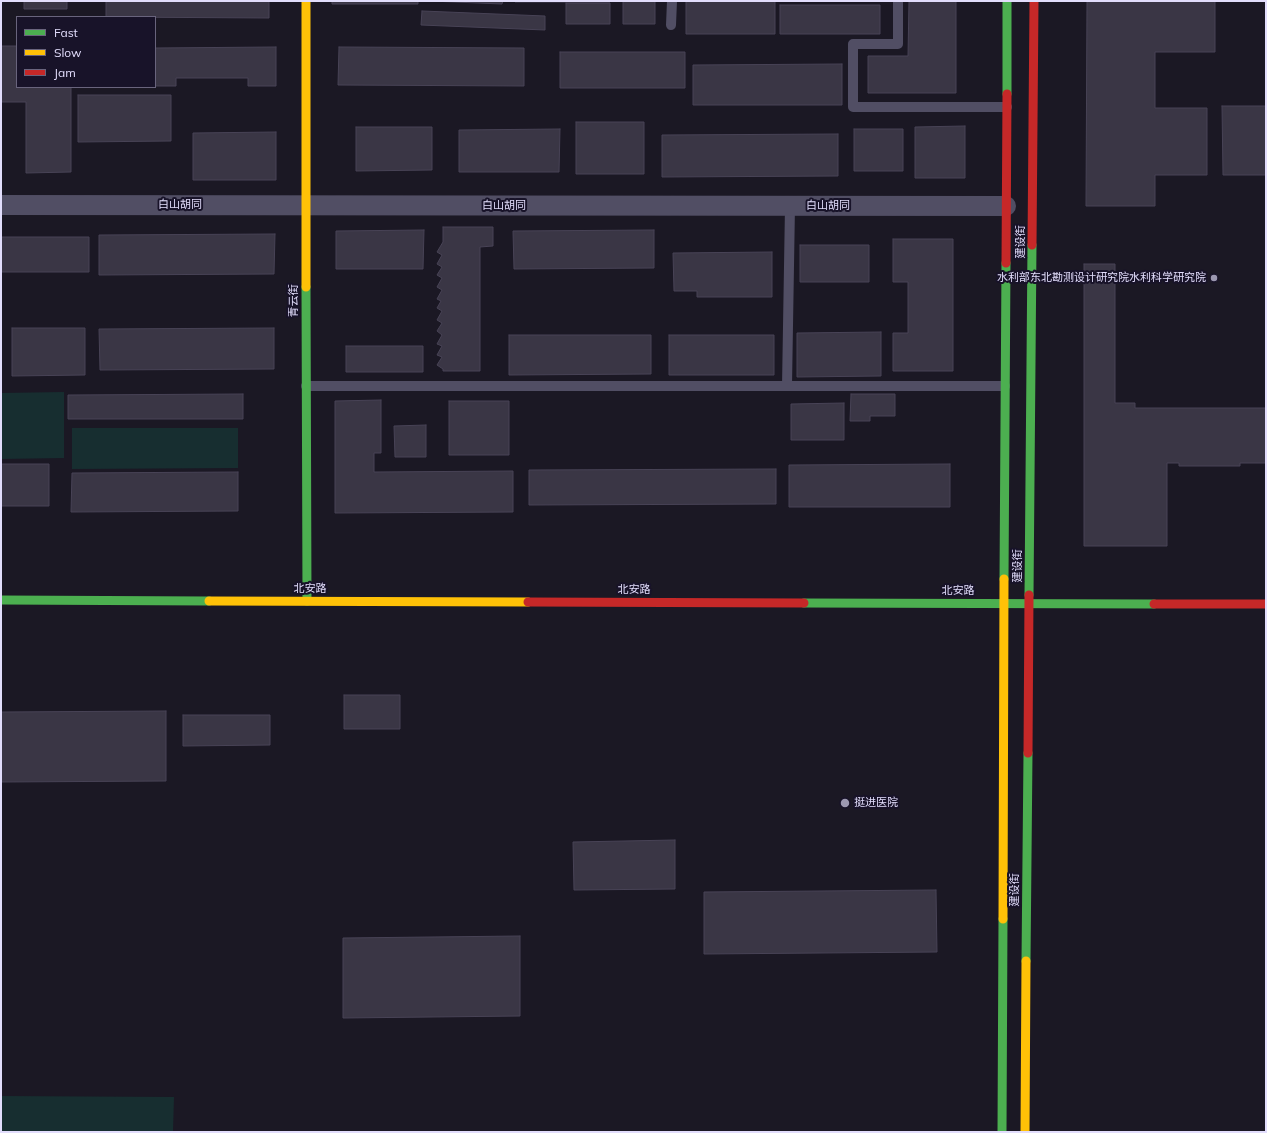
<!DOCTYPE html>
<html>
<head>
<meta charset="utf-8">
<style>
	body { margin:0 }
	#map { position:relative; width:1267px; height:1133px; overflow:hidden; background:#1b1824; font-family:Mulish,sans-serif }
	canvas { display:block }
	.frame { position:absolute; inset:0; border:2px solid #e2ddfc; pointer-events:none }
	.legend { position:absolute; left:16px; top:16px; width:140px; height:72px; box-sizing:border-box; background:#181329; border:1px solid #69647d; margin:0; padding:5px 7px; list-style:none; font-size:12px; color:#e2ddfc }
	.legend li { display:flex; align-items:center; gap:8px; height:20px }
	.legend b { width:20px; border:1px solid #69647d }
</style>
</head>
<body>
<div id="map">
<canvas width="1267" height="1133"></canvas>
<div class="frame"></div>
<ul class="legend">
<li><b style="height:5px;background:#4caf50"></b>Fast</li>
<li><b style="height:5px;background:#ffc107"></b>Slow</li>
<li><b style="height:5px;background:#c62828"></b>Jam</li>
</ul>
</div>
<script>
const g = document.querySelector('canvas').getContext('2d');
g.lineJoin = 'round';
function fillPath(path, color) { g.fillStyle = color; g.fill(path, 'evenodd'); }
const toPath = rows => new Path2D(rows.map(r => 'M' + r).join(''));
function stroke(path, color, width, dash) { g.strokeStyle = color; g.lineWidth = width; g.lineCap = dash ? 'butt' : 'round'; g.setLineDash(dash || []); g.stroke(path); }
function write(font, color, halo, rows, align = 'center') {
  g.font = font + ' Mulish,"Noto Sans SC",sans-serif'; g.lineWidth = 4; g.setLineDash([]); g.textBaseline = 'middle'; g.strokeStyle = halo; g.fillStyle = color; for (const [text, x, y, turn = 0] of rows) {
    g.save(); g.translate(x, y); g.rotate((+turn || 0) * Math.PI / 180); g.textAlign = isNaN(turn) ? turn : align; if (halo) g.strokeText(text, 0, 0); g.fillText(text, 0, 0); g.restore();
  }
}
fillPath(toPath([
	[64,392,64,458,1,459,1,393],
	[72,428,238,428,238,468,72,469],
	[1,1096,174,1097,173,1132,1,1132]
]), '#172e30');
const building = toPath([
	[24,1,67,1,67,9,24,9,24,1],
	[106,1,269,1,269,18,106,17,106,1],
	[332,1,418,1,418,4,332,4,332,1],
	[430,1,503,1,502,4,430,1],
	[515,1,610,1,610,2,515,2,515,1],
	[623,1,655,1,655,24,623,24,623,1],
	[686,1,775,1,775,34,686,34,686,1],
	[909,1,956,1,956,93,868,93,868,56,908,56,909,1],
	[1087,1,1215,1,1215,52,1155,52,1155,108,1207,108,1207,175,1155,175,1155,206,1086,206,1087,1],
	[566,3,610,3,610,24,566,24,566,3],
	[780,5,880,5,880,34,780,34,780,5],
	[422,11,545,16,545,30,421,25,422,11],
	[1,46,17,46,17,87,71,87,71,172,26,173,26,102,1,102,1,46],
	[276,47,276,86,248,86,248,78,176,78,176,86,155,86,155,48,276,47],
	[339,47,524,48,524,86,338,85,339,47],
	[560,52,685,52,685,88,560,88,560,52],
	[842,64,842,105,693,105,693,65,842,64],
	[78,95,171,95,171,141,78,142,78,95],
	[1222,106,1266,106,1266,175,1223,175,1222,106],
	[576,122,644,122,644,174,576,174,576,122],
	[965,126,965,178,915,178,915,127,965,126],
	[356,127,432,127,432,170,356,171,356,127],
	[560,129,559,172,459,172,459,130,560,129],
	[854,129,903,129,903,171,854,171,854,129],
	[276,132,276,180,193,180,193,133,276,132],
	[838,134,838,176,662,177,662,135,838,134],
	[443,227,493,227,493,246,480,247,480,371,443,371,443,369,437,365,442,357,437,355,442,346,437,344,442,335,437,331,442,323,437,320,442,311,437,308,441,301,437,299,442,290,437,287,442,278,437,275,442,267,437,264,442,255,437,252,443,242,443,227],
	[424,230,423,269,336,269,336,231,424,230],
	[654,230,654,268,514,269,513,231,654,230],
	[275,234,274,274,99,275,99,235,275,234],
	[1,237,89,237,89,272,1,272,1,237],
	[893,239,953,239,953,371,893,371,893,333,908,333,908,282,893,282,893,239],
	[800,245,869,245,869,282,800,282,800,245],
	[772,252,772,297,697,297,697,291,674,291,673,253,772,252],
	[1084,264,1115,264,1115,403,1135,403,1135,408,1266,408,1266,463,1240,463,1240,466,1179,466,1179,463,1167,463,1167,546,1084,546,1084,264],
	[12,328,85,328,85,375,12,376,12,328],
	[274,328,274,369,100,370,99,329,274,328],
	[881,332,881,376,797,377,797,333,881,332],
	[509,335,651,335,651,374,509,375,509,335],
	[669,335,774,335,774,375,669,375,669,335],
	[346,346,423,346,423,372,346,372,346,346],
	[243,394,243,419,68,419,68,395,243,394],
	[851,394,895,394,895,416,870,416,870,421,850,421,851,394],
	[381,400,381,453,374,453,374,472,513,471,513,512,335,513,335,401,381,400],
	[449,401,509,401,509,455,449,455,449,401],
	[844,403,844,440,791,440,791,404,844,403],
	[426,425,426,457,395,457,394,426,426,425],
	[1,464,49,464,49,506,1,506,1,464],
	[950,464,950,507,789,507,789,465,950,464],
	[776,469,776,504,529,505,529,470,776,469],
	[238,472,238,511,71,512,72,473,238,472],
	[344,695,400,695,400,729,344,729,344,695],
	[166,711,166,781,1,782,1,712,166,711],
	[183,715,270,715,270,745,183,746,183,715],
	[675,840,675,889,574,890,573,842,675,840],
	[936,890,937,952,704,954,704,892,936,890],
	[520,936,520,1016,343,1018,343,938,520,936]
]);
fillPath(building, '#3a3645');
stroke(building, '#484356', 1);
stroke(toPath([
	[898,1,898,44,853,44,853,107,1007,107],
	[671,25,672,1],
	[306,386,1005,386],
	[787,386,790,206]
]), '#514e64', 10);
stroke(toPath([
	[1,205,1006,206]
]), '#514e64', 20);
stroke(toPath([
	[1007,94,1007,1],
	[306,287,307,601],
	[1004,579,1006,263],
	[1029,595,1032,245],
	[1,600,209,601],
	[804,603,1154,604],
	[1026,961,1028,753],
	[1002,1132,1003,919]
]), '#4caf50', 9);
stroke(toPath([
	[306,1,306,287],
	[209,601,528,602],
	[1003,919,1004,579],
	[1025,1132,1026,961]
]), '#ffc107', 9);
stroke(toPath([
	[1032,245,1034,1],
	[1006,263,1007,94],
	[528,602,804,603],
	[1154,604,1266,604],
	[1028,753,1029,595]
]), '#c62828', 9);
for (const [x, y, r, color] of [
	[1214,278,4,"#9c98b0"],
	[845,803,5,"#9c98b0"]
]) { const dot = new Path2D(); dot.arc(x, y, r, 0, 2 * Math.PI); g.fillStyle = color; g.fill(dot); stroke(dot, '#181329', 1.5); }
write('11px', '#e2ddfc', '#181329', [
	["白山胡同",180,205],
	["白山胡同",504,206],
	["白山胡同",828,206],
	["建设街",1021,242,-90],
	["青云街",294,301,-90],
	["建设街",1018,566,-90],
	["北安路",310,589],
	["北安路",634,590],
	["北安路",958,591],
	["建设街",1015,890,-90]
]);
write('11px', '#e2ddfc', '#181329', [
	["水利部东北勘测设计研究院水利科学研究院",1206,278],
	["挺进医院",854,803,"left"]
], 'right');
</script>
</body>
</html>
